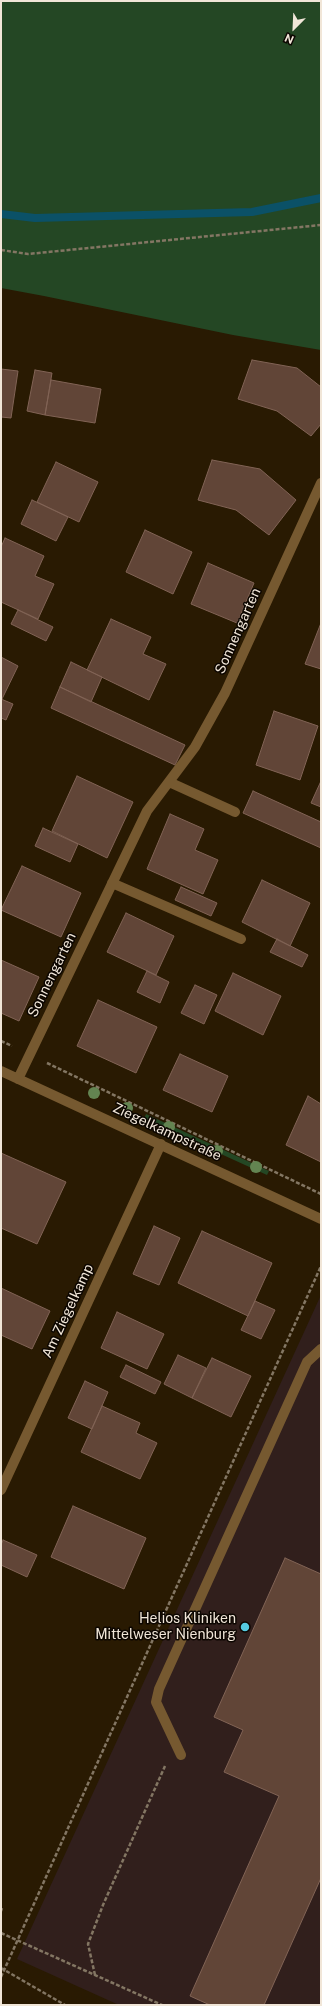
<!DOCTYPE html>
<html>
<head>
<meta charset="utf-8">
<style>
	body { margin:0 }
	#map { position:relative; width:322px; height:2006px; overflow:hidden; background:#291a02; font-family:"Public Sans",sans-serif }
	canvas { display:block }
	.frame { position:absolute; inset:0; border:2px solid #f1e6d8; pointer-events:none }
	.north { position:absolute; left:274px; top:8px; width:40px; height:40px; -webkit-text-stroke:3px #0c0601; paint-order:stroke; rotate:204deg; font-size:11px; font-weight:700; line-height:16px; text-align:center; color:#f1e6d8 }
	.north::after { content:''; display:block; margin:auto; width:14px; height:18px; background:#f1e6d8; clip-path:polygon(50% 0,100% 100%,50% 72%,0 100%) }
</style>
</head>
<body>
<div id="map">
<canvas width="322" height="2006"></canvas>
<div class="frame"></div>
<div class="north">N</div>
</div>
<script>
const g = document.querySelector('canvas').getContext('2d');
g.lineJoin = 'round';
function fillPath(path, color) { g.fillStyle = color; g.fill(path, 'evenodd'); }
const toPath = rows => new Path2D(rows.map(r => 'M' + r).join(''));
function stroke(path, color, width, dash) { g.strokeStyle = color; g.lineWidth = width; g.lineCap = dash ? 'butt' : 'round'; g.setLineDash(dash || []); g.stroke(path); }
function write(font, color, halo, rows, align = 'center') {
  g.font = font + ' "Public Sans",sans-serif'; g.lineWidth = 3; g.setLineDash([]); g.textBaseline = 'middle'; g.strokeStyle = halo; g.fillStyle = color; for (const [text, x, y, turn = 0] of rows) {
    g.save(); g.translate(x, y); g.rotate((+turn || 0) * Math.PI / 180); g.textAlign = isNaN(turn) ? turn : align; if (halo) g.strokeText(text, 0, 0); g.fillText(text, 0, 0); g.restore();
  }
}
fillPath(toPath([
	[321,1295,321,2005,119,2005,17,1959]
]), '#311f1c');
fillPath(toPath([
	[1,1,321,1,321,350,233,335,44,296,1,288],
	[146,1114,269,1171,267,1175,144,1119]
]), '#244724');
stroke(toPath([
	[1,214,35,218,252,212,321,198]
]), '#0b5167', 8);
const building = toPath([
	[252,360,297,368,321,387,321,424,311,436,277,411,238,399,252,360],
	[1,369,18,371,11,418,1,417,1,369],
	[35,370,52,373,45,415,27,411,35,370],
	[51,380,101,389,95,423,45,415,51,380],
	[212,460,260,469,296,500,269,535,236,510,198,500,212,460],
	[56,462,98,482,79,522,37,502,56,462],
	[32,500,68,517,56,541,21,524,32,500],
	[145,530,192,552,173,594,126,572,145,530],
	[5,538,44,556,35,576,54,584,38,619,1,602,1,547,5,538],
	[208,563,254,583,237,623,191,604,208,563],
	[18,610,53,627,46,641,11,624,18,610],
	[111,619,151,637,143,654,166,664,149,700,87,670,111,619],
	[321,623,321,669,305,664,321,623],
	[1,657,18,666,2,699,1,699,1,657],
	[71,662,102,677,91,702,60,687,71,662],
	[60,687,185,745,175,765,51,708,60,687],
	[1,699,13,704,6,720,1,718,1,699],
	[274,711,318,726,300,780,256,765,274,711],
	[77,776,133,802,107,858,52,831,77,776],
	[321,781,321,807,311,803,321,781],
	[253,791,321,822,321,848,243,813,253,791],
	[170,814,204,829,195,850,218,860,203,894,147,869,170,814],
	[43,828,78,844,70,862,35,846,43,828],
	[22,866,81,893,61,937,1,910,22,866],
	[262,880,310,903,290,946,242,922,262,880],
	[181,887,217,903,211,916,175,900,181,887],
	[126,913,174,936,156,975,107,952,126,913],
	[277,939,308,955,302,967,270,952,277,939],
	[1,960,39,977,19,1021,1,1013,1,960],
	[147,971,169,982,160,1003,137,992,147,971],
	[233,973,281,996,263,1035,215,1011,233,973],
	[195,985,217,995,204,1024,181,1013,195,985],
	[98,1000,157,1027,136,1073,77,1046,98,1000],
	[180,1054,228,1076,212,1112,163,1090,180,1054],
	[308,1096,321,1104,321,1162,286,1145,308,1096],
	[1,1153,66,1182,37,1244,1,1228,1,1153],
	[154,1226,180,1238,159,1285,133,1274,154,1226],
	[202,1231,272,1263,248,1316,178,1283,202,1231],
	[1,1288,50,1311,32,1349,1,1335,1,1288],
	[255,1301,275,1310,261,1339,241,1330,255,1301],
	[117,1312,164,1334,147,1369,101,1348,117,1312],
	[178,1355,206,1368,192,1398,164,1384,178,1355],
	[212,1358,251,1376,231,1417,192,1398,212,1358],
	[126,1365,161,1382,155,1394,120,1377,126,1365],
	[85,1381,108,1392,92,1429,68,1418,85,1381],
	[102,1406,140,1423,136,1433,157,1443,140,1479,81,1452,102,1406],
	[73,1506,146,1538,124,1589,51,1557,73,1506],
	[3,1540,37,1555,27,1577,1,1565,1,1545,3,1540],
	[285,1558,321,1574,321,1878,264,2005,210,2005,190,1996,279,1796,224,1772,243,1730,214,1717,285,1558]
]);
fillPath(building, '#614537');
stroke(building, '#816355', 1);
stroke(toPath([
	[1,250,28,254,321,225],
	[1,1041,12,1046],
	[47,1063,321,1194],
	[1,1911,2,1908],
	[1,1933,162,2005],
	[1,1968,65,2005],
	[95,1975,88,1944,103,1905,165,1766],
	[1,1977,321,1266]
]), '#837663', 2.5, [4, 2]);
stroke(toPath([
	[169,782,235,812],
	[112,883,241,939],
	[1,1071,321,1219],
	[18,1079,147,811,195,747,225,693,321,483],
	[1,1490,161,1144],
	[181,1755,156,1702,159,1689,307,1362,321,1349]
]), '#765930', 10);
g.fillStyle = '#638451';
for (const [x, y] of [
	[94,1093],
	[127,1108],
	[169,1127],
	[217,1151],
	[256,1167]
]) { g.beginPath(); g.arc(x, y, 6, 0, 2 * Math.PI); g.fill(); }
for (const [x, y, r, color] of [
	[245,1627,5,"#55cae0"]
]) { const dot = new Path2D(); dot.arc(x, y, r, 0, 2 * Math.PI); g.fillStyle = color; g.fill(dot); stroke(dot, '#0c0601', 1.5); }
write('14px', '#f1e6d8', '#0c0601', [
	["Sonnengarten",238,631,-66],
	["Sonnengarten",52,975,-64],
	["Ziegelkampstraße",167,1132,25],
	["Am Ziegelkamp",68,1311,-65]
]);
write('14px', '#f1e6d8', '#0c0601', [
	["Helios Kliniken",236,1619],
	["Mittelweser Nienburg",236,1635]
], 'right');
</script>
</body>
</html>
